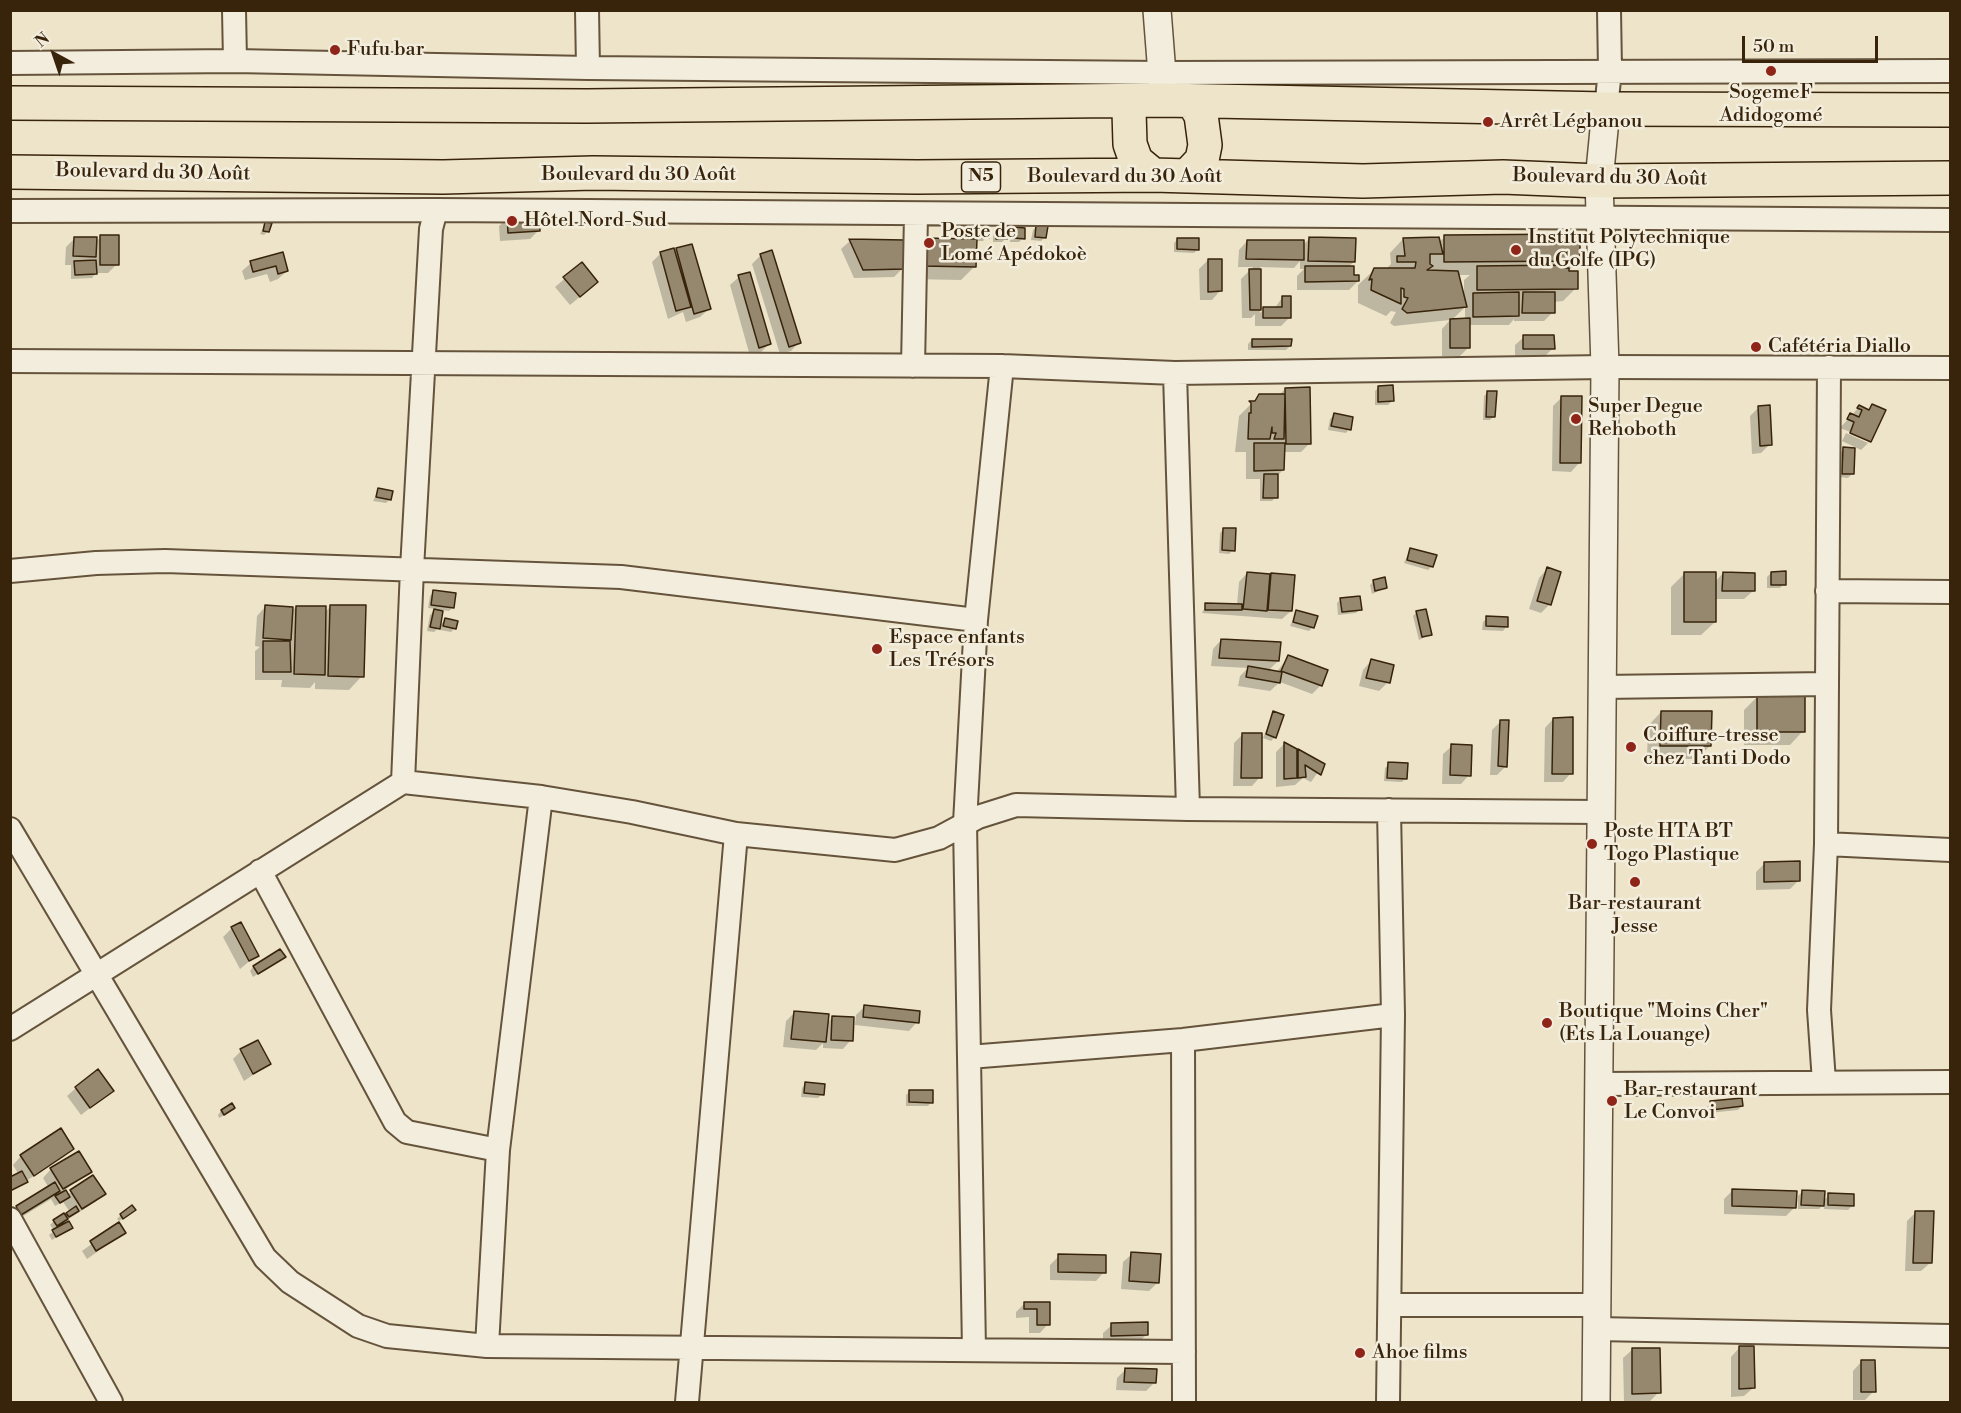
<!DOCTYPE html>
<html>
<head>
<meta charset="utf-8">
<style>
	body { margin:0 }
	#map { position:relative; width:1961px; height:1413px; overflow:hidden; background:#ede4ca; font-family:"Libre Bodoni",serif }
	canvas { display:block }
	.frame { position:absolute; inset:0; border:12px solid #38240b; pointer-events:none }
	.north { position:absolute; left:24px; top:24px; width:60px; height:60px; -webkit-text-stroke:4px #f3eddd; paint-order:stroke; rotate:320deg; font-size:16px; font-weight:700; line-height:24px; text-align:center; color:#38240b }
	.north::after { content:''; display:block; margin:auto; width:21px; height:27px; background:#38240b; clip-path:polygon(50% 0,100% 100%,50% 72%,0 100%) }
	.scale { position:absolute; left:1742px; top:36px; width:136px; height:27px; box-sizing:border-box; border:3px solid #38240b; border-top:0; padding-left:8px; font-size:18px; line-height:21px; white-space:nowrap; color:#38240b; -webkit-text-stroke:4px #f3eddd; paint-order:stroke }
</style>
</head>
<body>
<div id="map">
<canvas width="1961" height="1413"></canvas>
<div class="frame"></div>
<div class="north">N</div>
<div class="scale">50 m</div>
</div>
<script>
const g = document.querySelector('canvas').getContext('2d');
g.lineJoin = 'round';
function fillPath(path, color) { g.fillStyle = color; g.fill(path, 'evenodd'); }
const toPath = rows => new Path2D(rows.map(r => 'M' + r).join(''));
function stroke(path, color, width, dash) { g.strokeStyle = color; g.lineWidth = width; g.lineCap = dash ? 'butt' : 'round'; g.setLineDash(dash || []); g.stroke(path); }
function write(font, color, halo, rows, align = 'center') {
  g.font = font + ' "Libre Bodoni",serif'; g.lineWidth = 5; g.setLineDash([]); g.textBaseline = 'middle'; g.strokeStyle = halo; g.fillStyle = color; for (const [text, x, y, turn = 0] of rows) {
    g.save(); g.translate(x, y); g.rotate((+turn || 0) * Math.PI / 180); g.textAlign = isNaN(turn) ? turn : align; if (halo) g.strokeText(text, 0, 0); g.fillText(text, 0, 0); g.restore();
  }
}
fillPath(toPath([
	[508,218,539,230,530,239,500,241,499,226],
	[266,223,268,231,264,235,260,234],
	[1037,226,1045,237,1041,241,1031,240,1033,230],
	[997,228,1006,238,1002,242,993,242,993,232],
	[978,229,987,237,983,241,975,241,975,266,961,280,909,279,910,253,973,241,974,233],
	[1015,229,1023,238,1019,242,1010,242,1011,233],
	[101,237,117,264,108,273,96,273,92,278,71,279,71,265,65,265,66,247,75,238,95,242],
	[1445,237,1579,260,1569,270,1576,272,1576,288,1563,301,1553,302,1553,312,1544,321,1514,321,1514,319,1509,325,1468,325,1468,348,1460,356,1442,356,1442,329,1450,320,1394,326,1390,323,1396,312,1391,311,1386,316,1358,303,1358,285,1374,270,1384,271,1391,264,1390,253,1403,239,1439,242],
	[1457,275,1470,275,1464,280,1464,298],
	[1465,307,1465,320,1452,320],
	[1178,239,1198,249,1194,253,1174,252,1174,243],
	[1309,239,1354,262,1348,267,1358,281,1349,290,1297,290,1297,276,1304,269,1300,269,1300,261,1294,268,1260,267,1260,313,1264,309,1274,309,1282,298,1290,317,1281,326,1255,326,1255,314,1251,318,1242,318,1241,279,1253,267,1238,267,1239,250,1247,241,1302,246],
	[850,241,903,268,894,277,854,278,841,249],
	[691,245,709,309,700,317,686,322,683,312,668,319,652,262,661,253],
	[282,254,287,271,278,279,270,282,267,274,245,280,242,271,251,263],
	[761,255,799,342,791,351,780,354,752,264],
	[1208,260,1220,291,1212,300,1200,300,1199,269],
	[582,264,588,290,570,305,555,287],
	[739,277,769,344,760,353,750,356,730,285],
	[1524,337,1553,348,1544,357,1515,357,1515,345],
	[1252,340,1290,346,1286,350,1248,350,1248,344],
	[1379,387,1392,401,1388,405,1375,405,1375,391],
	[1285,389,1310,443,1301,452,1283,452,1283,470,1277,476,1276,497,1272,501,1260,501,1260,479,1246,479,1246,452,1235,452,1239,416,1260,395,1279,395],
	[1488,392,1494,416,1490,420,1483,420,1484,396],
	[1562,397,1579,463,1571,472,1552,471,1553,406],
	[1873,405,1870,441,1861,450,1842,441,1846,433,1868,443,1868,439,1840,428,1859,407,1867,411],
	[1759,407,1770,444,1761,453,1752,454,1750,416],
	[1334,415,1349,429,1346,433,1328,430,1330,419],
	[1844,449,1852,474,1848,478,1839,477,1840,453],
	[379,490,389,500,386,503,373,501],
	[1224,529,1233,550,1229,554,1219,553,1220,533],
	[1410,550,1432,566,1428,570,1404,563],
	[1547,569,1550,604,1541,613,1529,609,1539,578],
	[1247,573,1294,576,1291,611,1282,619,1202,613,1206,605,1237,605,1239,582],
	[1685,573,1715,582,1723,573,1753,591,1744,599,1715,599,1715,622,1701,635,1671,635,1671,587],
	[1771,573,1784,584,1780,588,1767,588,1767,577],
	[1374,581,1385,588,1372,594,1370,585],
	[434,592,453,607,449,611,442,610,439,626,445,620,455,628,451,632,440,630,441,626,434,632,427,631,430,615,436,609,428,608,430,596],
	[1341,599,1360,609,1356,613,1338,615,1337,603],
	[331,606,362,676,349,690,315,689,315,682,310,688,281,687,282,680,255,680,255,651,260,647,255,646,257,616,265,607,291,612,296,607,325,612],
	[1297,611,1313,627,1309,631,1290,626],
	[1417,612,1431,634,1419,640,1413,616],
	[1487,618,1506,627,1503,631,1482,630,1483,622],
	[1221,640,1278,661,1268,671,1276,673,1288,657,1321,685,1312,694,1280,682,1270,691,1238,686,1240,676,1248,668,1211,666,1213,649],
	[1371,661,1388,682,1379,691,1359,686,1363,670],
	[1758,696,1803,731,1790,745,1744,745,1744,710],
	[1661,712,1710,746,1696,759,1647,759,1648,726],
	[1273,713,1275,737,1271,741,1263,738],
	[1553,719,1571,773,1563,782,1544,782,1545,728],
	[1501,721,1506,766,1497,775,1490,775,1492,730],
	[1242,735,1260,777,1252,786,1233,786,1234,743],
	[1284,744,1323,765,1311,782,1303,778,1295,785,1276,787,1276,752],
	[1452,746,1469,775,1461,784,1442,784,1443,754],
	[1389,764,1406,778,1402,782,1384,781,1385,768],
	[1765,863,1798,881,1790,889,1756,890,1756,872],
	[232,928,257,955,240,969,223,937],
	[280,951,280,960,253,977,250,971,253,967],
	[865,1006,917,1022,909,1031,855,1025,856,1015],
	[795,1012,827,1023,833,1017,851,1040,843,1049,823,1048,823,1043,816,1050,783,1047,786,1021],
	[241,1051,269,1064,244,1081,233,1059],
	[805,1084,822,1094,818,1098,801,1097,802,1088],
	[76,1088,112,1091,81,1115,67,1096],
	[910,1091,931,1102,928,1106,906,1106,906,1095],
	[1711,1103,1742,1106,1738,1110,1708,1113,1707,1107],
	[232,1105,233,1108,230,1112,219,1118,218,1115,221,1111],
	[72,1149,64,1157,10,1191,10,1179,19,1175,13,1165,21,1156],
	[51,1169,90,1171,65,1190,67,1195,93,1177,104,1194,95,1202,53,1229,50,1225,54,1221,70,1212,63,1202,55,1206,51,1199,12,1223,10,1214,17,1208,49,1188,43,1178],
	[1733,1190,1794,1208,1786,1216,1724,1214,1724,1199],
	[1802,1192,1823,1201,1829,1195,1852,1206,1848,1210,1824,1209,1825,1203,1819,1209,1798,1209,1798,1196],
	[1916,1212,1930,1263,1921,1271,1905,1271,1907,1221],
	[130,1214,119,1221,117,1219,121,1215],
	[119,1224,124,1233,87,1259,82,1251],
	[71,1228,52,1240,49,1235,53,1232],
	[1132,1254,1158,1282,1149,1291,1121,1289,1123,1262],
	[1059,1256,1104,1272,1096,1281,1050,1280,1050,1265],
	[1025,1303,1048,1303,1048,1324,1040,1333,1029,1333,1029,1317,1016,1318,1016,1312],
	[1112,1325,1146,1335,1138,1343,1103,1344,1103,1333],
	[1739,1348,1753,1388,1744,1396,1731,1397,1731,1357],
	[1632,1350,1659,1392,1650,1401,1624,1402,1623,1358],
	[1861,1362,1874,1391,1865,1400,1853,1400,1853,1371],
	[1125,1370,1155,1382,1146,1391,1116,1390,1117,1378]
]), '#0003');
const building = toPath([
	[539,214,540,231,508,233,507,216,539,214],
	[265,222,272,223,269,232,263,231,265,222],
	[1036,225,1048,226,1046,238,1035,237,1036,225],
	[997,227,1007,227,1007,239,996,239,997,227],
	[1014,227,1025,228,1025,239,1014,238,1014,227],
	[977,228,989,228,989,238,977,237,977,228],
	[1580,234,1580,261,1444,262,1444,235,1580,234],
	[100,235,119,235,119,265,100,265,100,235],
	[74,237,97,237,96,257,73,256,74,237],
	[1309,237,1356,238,1355,262,1308,261,1309,237],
	[1439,237,1443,254,1430,254,1430,264,1433,266,1427,270,1458,271,1467,307,1407,313,1402,309,1408,298,1404,297,1404,289,1401,288,1401,304,1371,290,1372,279,1369,280,1374,268,1415,268,1416,262,1397,262,1397,256,1405,256,1403,238,1439,237],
	[922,238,977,239,976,267,922,266,922,238],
	[1177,238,1199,238,1199,250,1177,249,1177,238],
	[849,239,905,240,905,269,863,270,849,239],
	[1247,240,1304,240,1304,260,1246,259,1247,240],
	[692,244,711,309,694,314,676,248,692,244],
	[674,248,691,307,676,311,660,252,674,248],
	[772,250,801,343,789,347,760,254,772,250],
	[283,252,288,271,278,274,276,266,253,272,250,261,283,252],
	[1208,259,1222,259,1222,291,1208,292,1208,259],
	[96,260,97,274,75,275,74,261,96,260],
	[582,262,598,282,580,297,563,277,582,262],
	[1564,265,1564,268,1569,268,1569,271,1578,271,1578,289,1477,290,1477,266,1564,265],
	[1305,266,1354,266,1354,275,1359,275,1359,281,1305,282,1305,266],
	[1249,269,1261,269,1261,310,1250,310,1249,269],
	[750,272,771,344,759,348,738,275,750,272],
	[1519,292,1519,316,1473,317,1473,293,1519,292],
	[1523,292,1555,292,1555,313,1522,313,1523,292],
	[1282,296,1291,296,1291,318,1263,318,1263,307,1282,307,1282,296],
	[1470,318,1470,348,1450,348,1450,319,1470,318],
	[1523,335,1554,335,1555,349,1523,349,1523,335],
	[1252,339,1292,339,1291,346,1252,347,1252,339],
	[1393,385,1394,401,1378,402,1378,386,1393,385],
	[1310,387,1311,444,1286,444,1285,388,1310,387],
	[1487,391,1497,391,1495,417,1486,417,1487,391],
	[1259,394,1285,394,1284,439,1274,439,1276,433,1272,433,1272,427,1270,439,1248,439,1249,413,1251,413,1251,403,1249,401,1255,401,1259,394],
	[1561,396,1582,396,1581,463,1560,463,1561,396],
	[1872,404,1886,410,1871,442,1850,433,1854,422,1847,419,1850,413,1859,417,1862,410,1857,408,1859,405,1869,410,1872,404],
	[1770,405,1772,445,1760,446,1758,406,1770,405],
	[1334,413,1353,417,1351,430,1331,426,1334,413],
	[1254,443,1285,443,1284,470,1254,471,1254,443],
	[1843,447,1855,448,1854,474,1842,474,1843,447],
	[1264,474,1278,474,1278,498,1263,498,1264,474],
	[378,488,393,491,391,500,376,497,378,488],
	[1223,528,1236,528,1235,551,1222,550,1223,528],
	[1410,548,1437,555,1433,567,1407,560,1410,548],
	[1547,567,1561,572,1551,605,1537,601,1547,567],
	[1786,571,1786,585,1771,585,1771,572,1786,571],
	[1247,572,1270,574,1267,611,1243,609,1247,572],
	[1684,572,1716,572,1716,622,1684,622,1684,572],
	[1723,572,1755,573,1755,591,1722,591,1723,572],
	[1271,573,1295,575,1292,611,1268,610,1271,573],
	[1385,577,1387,588,1375,591,1373,580,1385,577],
	[433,590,456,593,454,608,431,605,433,590],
	[1360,596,1362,610,1342,612,1340,598,1360,596],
	[1205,603,1242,604,1242,610,1205,610,1205,603],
	[265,605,293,607,291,640,263,638,265,605],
	[330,605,366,605,364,677,328,676,330,605],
	[296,606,326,606,325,675,294,674,296,606],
	[434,609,443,611,440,629,430,627,434,609],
	[1426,609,1432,635,1422,637,1416,611,1426,609],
	[1296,610,1318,616,1314,628,1293,622,1296,610],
	[1486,616,1508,617,1508,627,1486,626,1486,616],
	[445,618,458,621,456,629,443,626,445,618],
	[1221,639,1281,642,1279,661,1219,658,1221,639],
	[263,641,290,641,291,672,263,672,263,641],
	[1288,655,1328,670,1322,686,1281,671,1288,655],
	[1371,659,1394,665,1390,683,1366,678,1371,659],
	[1248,666,1282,672,1280,683,1246,677,1248,666],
	[1805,694,1805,732,1757,732,1757,695,1805,694],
	[1273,711,1284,715,1276,738,1266,734,1273,711],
	[1661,711,1712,711,1711,746,1660,746,1661,711],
	[1573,717,1573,774,1552,774,1553,718,1573,717],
	[1500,720,1509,720,1507,767,1498,766,1500,720],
	[1242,733,1262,733,1262,778,1241,778,1242,733],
	[1284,742,1297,749,1297,778,1284,779,1284,742],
	[1451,744,1472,745,1471,776,1450,775,1451,744],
	[1298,749,1325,764,1321,775,1305,765,1306,777,1298,778,1298,749],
	[1388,762,1408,763,1407,779,1387,778,1388,762],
	[1800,861,1800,881,1764,882,1764,862,1800,861],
	[241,922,259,956,249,961,231,927,241,922],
	[280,949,286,957,258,974,253,966,280,949],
	[864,1005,920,1011,919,1023,863,1017,864,1005],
	[794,1011,829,1014,826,1042,791,1039,794,1011],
	[832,1016,854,1017,853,1041,831,1040,832,1016],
	[258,1040,271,1064,253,1074,240,1049,258,1040],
	[98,1069,114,1091,90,1108,75,1087,98,1069],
	[805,1082,825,1084,824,1095,804,1093,805,1082],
	[909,1090,933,1090,933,1103,909,1102,909,1090],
	[1742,1098,1743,1106,1711,1110,1710,1101,1742,1098],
	[232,1103,235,1108,224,1115,221,1110,232,1103],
	[61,1128,74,1149,34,1176,20,1155,61,1128],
	[79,1151,92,1172,63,1189,50,1168,79,1151],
	[22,1171,28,1182,10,1191,10,1177,22,1171],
	[93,1175,106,1194,82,1209,70,1190,93,1175],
	[55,1182,60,1191,21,1215,16,1206,55,1182],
	[1732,1189,1797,1191,1796,1208,1732,1206,1732,1189],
	[66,1190,70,1197,60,1203,55,1196,66,1190],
	[1802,1190,1825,1191,1824,1206,1801,1205,1802,1190],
	[1828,1193,1854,1194,1854,1206,1828,1205,1828,1193],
	[132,1205,136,1210,123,1219,120,1214,132,1205],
	[76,1206,79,1211,69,1217,66,1213,76,1206],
	[1915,1211,1934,1211,1932,1263,1913,1263,1915,1211],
	[64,1213,68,1219,57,1226,53,1220,64,1213],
	[69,1221,73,1228,56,1237,52,1230,69,1221],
	[119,1222,126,1233,96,1251,90,1241,119,1222],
	[1131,1252,1161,1254,1159,1283,1129,1281,1131,1252],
	[1058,1254,1106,1255,1106,1273,1058,1272,1058,1254],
	[1024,1302,1050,1302,1050,1325,1037,1325,1037,1309,1024,1309,1024,1302],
	[1148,1322,1148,1335,1111,1336,1111,1323,1148,1322],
	[1739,1346,1754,1346,1755,1388,1739,1389,1739,1346],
	[1632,1348,1660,1348,1661,1393,1632,1394,1632,1348],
	[1861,1360,1875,1360,1876,1392,1861,1392,1861,1360],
	[1125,1368,1157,1369,1156,1383,1124,1382,1125,1368]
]);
fillPath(building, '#96886e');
stroke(building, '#38240b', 1.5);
const minor = toPath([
	[234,10,235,61],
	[587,10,588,68],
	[10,63,235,61,588,68,1162,73,1950,71],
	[1606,109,1610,70,1609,10],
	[10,211,436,210,1950,220],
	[10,361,1002,366,1175,373,1605,367,1950,368],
	[913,366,916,215],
	[1175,373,1188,809],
	[10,571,96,563,165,561,621,577,976,620],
	[1827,591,1950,592],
	[1602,687,1827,684],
	[403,782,541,797,632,812,736,834,895,850,939,838,978,817,1016,805,1188,809,1601,812],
	[10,829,265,1258,290,1282,358,1326,387,1336,487,1346,1184,1352],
	[1826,844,1950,850],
	[260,871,395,1122,407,1132,498,1150],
	[10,1029,403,782,412,569,431,229,436,210],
	[1183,1040,1184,1402],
	[969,1057,1183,1040,1393,1015],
	[1824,1082,1819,1010,1826,844,1829,367],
	[1598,1084,1950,1082],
	[10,1219,111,1402],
	[1390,1305,1596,1305],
	[1596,1329,1950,1336],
	[487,1346,498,1150,541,797],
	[974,1350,965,823,976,620,1002,366],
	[687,1402,736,834],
	[1388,1402,1393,1015,1389,810]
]);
const tertiary = toPath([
	[1157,10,1164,100],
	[1596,1402,1605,367,1599,181,1606,109]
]);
const trunk = toPath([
	[1135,102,1129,111,1130,144,1136,161,1153,175],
	[10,103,587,106,1164,100,1606,109,1950,110],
	[10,172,443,177,593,173,917,177,1153,175,1363,181,1503,177,1599,181,1950,178],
	[1187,176,1202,160,1205,145,1201,115,1193,102]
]);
stroke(minor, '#65543b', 26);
stroke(tertiary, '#65543b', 30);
stroke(trunk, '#38240b', 36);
stroke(minor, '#f3eddd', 22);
stroke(tertiary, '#f3eddd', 27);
stroke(trunk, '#ede4ca', 33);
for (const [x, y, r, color] of [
	[335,50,6,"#8f2418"],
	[1771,71,6,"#8f2418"],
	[1488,122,6,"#8f2418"],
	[512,221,6,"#8f2418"],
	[929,243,6,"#8f2418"],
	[1516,250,6,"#8f2418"],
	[1756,347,6,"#8f2418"],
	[1576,419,6,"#8f2418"],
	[877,649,6,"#8f2418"],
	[1631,747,6,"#8f2418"],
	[1592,844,6,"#8f2418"],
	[1635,882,6,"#8f2418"],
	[1547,1023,6,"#8f2418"],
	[1612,1101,6,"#8f2418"],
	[1360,1353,6,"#8f2418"]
]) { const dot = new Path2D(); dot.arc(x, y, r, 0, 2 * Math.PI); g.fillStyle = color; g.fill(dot); stroke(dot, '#f3eddd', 2); }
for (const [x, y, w] of [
	[981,177,39]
]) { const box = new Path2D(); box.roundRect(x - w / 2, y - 15, w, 30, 4.5); g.fillStyle = '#f3eddd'; g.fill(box); stroke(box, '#38240b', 1.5); }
write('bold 18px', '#38240b', null, [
	["N5",981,177]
]);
write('20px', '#38240b', '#f3eddd', [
	["Fufu bar",347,50],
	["SogemeF",1771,93,"center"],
	["Adidogomé",1771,116,"center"],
	["Arrêt Légbanou",1500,122],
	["Hôtel Nord-Sud",524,221],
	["Poste de",941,232],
	["Lomé Apédokoè",941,255],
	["Institut Polytechnique",1528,238],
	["du Golfe (IPG)",1528,261],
	["Cafétéria Diallo",1768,347],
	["Super Degue",1588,407],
	["Rehoboth",1588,430],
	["Espace enfants",889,638],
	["Les Trésors",889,661],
	["Coiffure-tresse",1643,736],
	["chez Tanti Dodo",1643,759],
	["Poste HTA BT",1604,832],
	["Togo Plastique",1604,855],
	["Bar-restaurant",1635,904,"center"],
	["Jesse",1635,927,"center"],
	["Boutique \"Moins Cher\"",1559,1012],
	["(Ets La Louange)",1559,1035],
	["Bar-restaurant",1624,1090],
	["Le Convoi",1624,1113],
	["Ahoe films",1372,1353]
], 'left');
write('20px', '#38240b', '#f3eddd', [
	["Boulevard du 30 Août",153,173,1],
	["Boulevard du 30 Août",639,175],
	["Boulevard du 30 Août",1125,177],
	["Boulevard du 30 Août",1610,178,1]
]);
</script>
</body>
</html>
